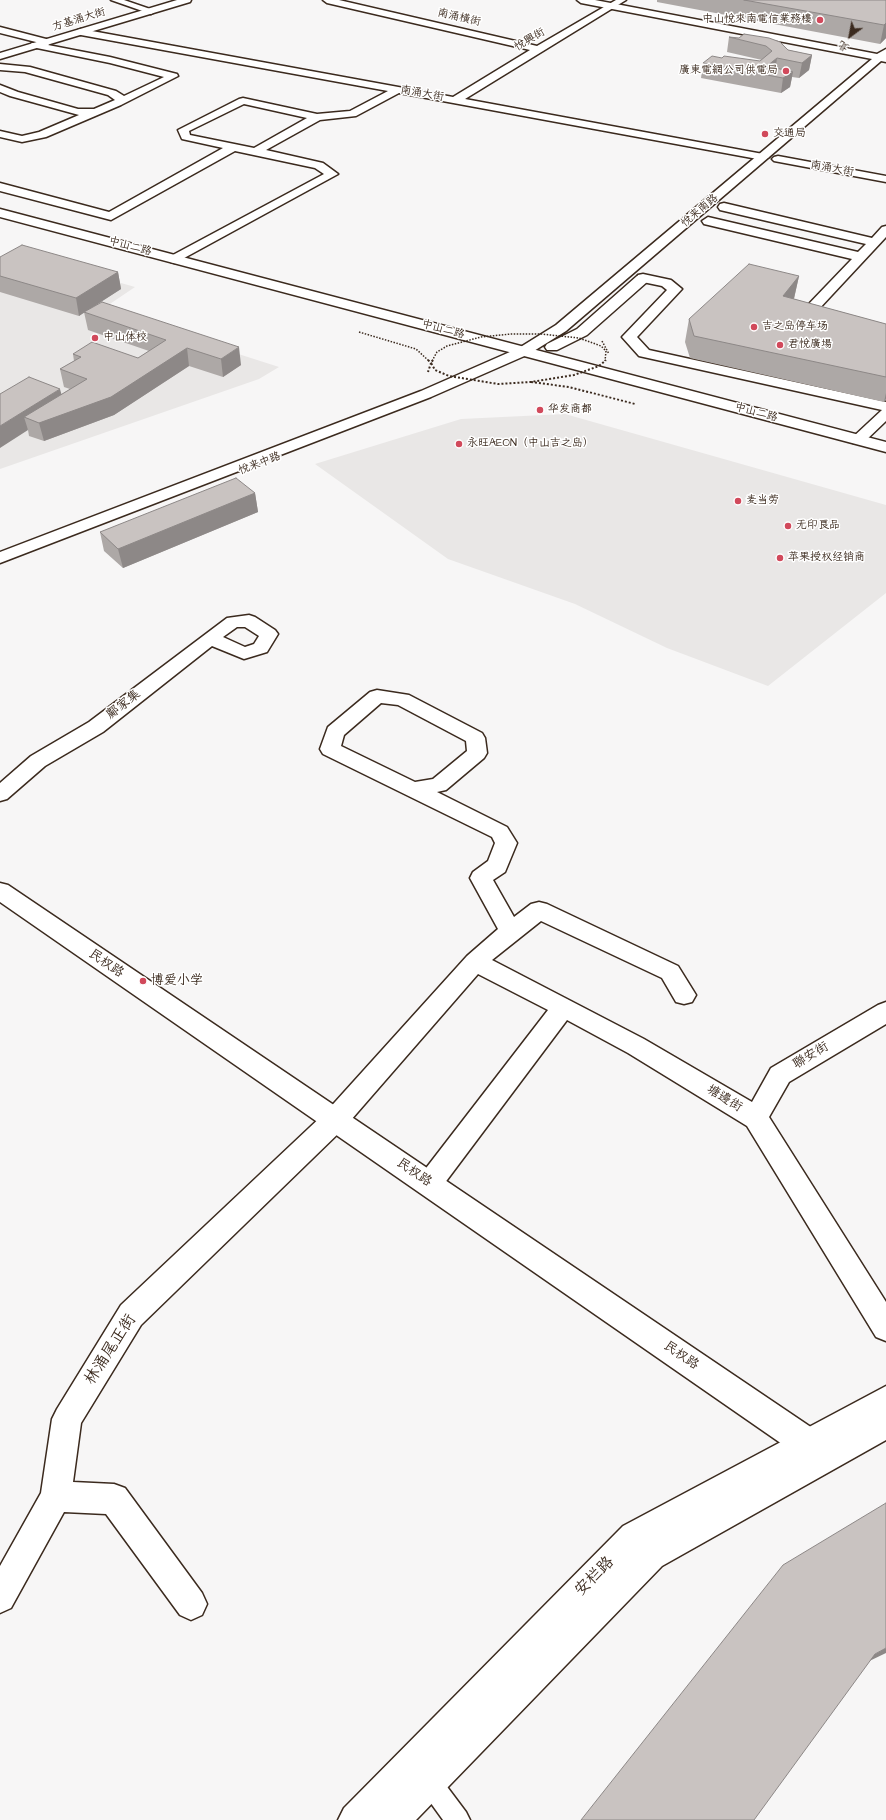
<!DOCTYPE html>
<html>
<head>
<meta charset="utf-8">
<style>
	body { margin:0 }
	#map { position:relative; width:886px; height:1820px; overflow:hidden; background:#f7f6f6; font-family:"Architects Daughter","LXGW WenKai TC",sans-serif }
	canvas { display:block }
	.north { position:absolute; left:830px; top:16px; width:40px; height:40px; -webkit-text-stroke:3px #fff; paint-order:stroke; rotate:212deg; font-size:11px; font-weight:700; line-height:16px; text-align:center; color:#3b2a1e }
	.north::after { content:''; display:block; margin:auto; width:14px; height:18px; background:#3b2a1e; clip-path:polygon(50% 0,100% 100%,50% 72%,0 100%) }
</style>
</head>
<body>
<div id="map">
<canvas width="886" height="1820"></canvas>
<div class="north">北</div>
</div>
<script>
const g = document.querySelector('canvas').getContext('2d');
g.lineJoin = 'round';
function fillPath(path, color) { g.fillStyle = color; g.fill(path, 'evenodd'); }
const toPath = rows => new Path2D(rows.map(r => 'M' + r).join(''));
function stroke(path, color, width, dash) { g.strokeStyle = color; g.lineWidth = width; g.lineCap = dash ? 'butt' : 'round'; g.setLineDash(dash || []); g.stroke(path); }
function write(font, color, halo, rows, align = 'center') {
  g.font = font + ' "Architects Daughter","LXGW WenKai TC",sans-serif'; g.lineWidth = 3; g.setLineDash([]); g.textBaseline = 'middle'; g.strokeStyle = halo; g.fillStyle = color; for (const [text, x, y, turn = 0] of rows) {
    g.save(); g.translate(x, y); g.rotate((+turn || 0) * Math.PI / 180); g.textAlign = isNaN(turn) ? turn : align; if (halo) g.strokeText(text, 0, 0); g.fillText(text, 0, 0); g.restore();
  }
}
fillPath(toPath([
	[27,256,135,287,101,310,279,367,259,379,0,469,0,271],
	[565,414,886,505,886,593,768,686,667,648,575,604,448,559,315,464,461,419]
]), '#e9e7e6');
const service = toPath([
	[428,1768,436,1772,466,1812,470,1820,443,1820,420,1788,416,1780,420,1772,428,1768]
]);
const minor = toPath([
	[111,0,124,0,156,11,151,14,111,0],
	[323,0,339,0,537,46,616,0,626,0,465,99,763,154,769,157,763,160,399,93,356,116,320,120,266,150,323,163,338,174,175,263,171,262,169,259,171,256,324,174,315,168,235,151,111,220,0,191,0,183,109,212,223,148,182,139,178,130,239,99,243,98,317,114,350,111,388,91,81,35,78,34,78,30,81,29,453,97,530,50,327,3,323,0],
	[244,104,307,118,254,148,190,135,189,131,244,104],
	[0,27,50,40,52,42,48,45,110,57,177,74,178,76,121,105,46,137,22,142,0,137,0,131,22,136,39,132,79,115,10,96,0,92,0,85,18,92,78,109,94,109,115,100,108,95,25,72,0,70,0,64,30,67,116,91,124,96,164,77,110,63,32,47,30,45,32,43,40,43,0,33,0,27],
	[778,156,886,176,886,182,774,161,772,159,774,157,778,156],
	[724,203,872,238,882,227,886,226,886,237,818,310,818,317,830,320,832,323,830,326,825,327,806,322,804,319,804,309,852,259,704,224,702,221,708,217,858,252,866,244,720,210,718,207,720,204,724,203],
	[643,274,671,280,682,289,637,337,649,350,886,402,886,421,863,443,853,443,850,440,853,437,882,410,639,356,622,337,667,290,662,286,638,281,637,278,638,275,643,274],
	[249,615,255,617,275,630,278,634,267,652,244,659,212,646,103,732,45,766,7,799,0,801,0,783,31,756,89,722,227,618,249,615],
	[237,627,245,627,259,636,254,644,245,647,223,637,237,627],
	[377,690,409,695,482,733,485,738,487,753,484,758,446,790,437,792,507,827,517,843,505,872,493,880,514,917,531,904,539,902,547,904,678,966,696,995,692,1002,684,1004,676,1002,662,978,541,921,492,960,644,1039,752,1102,771,1068,878,1005,886,1002,886,1024,789,1082,769,1117,886,1302,886,1341,876,1337,747,1126,628,1053,567,1020,438,1192,429,1196,420,1192,416,1184,420,1176,548,1010,478,974,344,1128,141,1325,81,1423,73,1482,114,1484,125,1488,202,1593,207,1604,202,1615,191,1620,180,1615,106,1514,64,1512,11,1608,0,1613,0,1566,41,1493,52,1419,57,1409,121,1305,326,1112,467,956,498,929,470,878,473,872,488,861,495,843,492,837,323,754,320,749,328,727,370,692,377,690],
	[381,703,398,705,466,741,467,751,433,779,415,782,341,746,344,735,381,703]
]);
const tertiary = toPath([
	[177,0,191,0,190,2,0,59,0,53,177,0],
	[577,0,595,0,877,54,886,49,886,62,881,61,566,331,529,354,431,397,0,563,0,552,421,391,519,348,556,325,872,59,581,3,577,0],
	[642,275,648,279,647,282,587,335,557,350,547,350,545,347,547,344,577,329,637,276,642,275],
	[0,883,8,885,830,1440,834,1451,830,1462,819,1466,808,1462,0,902,0,883]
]);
const secondary = toPath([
	[0,209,886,442,886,452,0,217,0,209],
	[886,1386,886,1440,662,1566,416,1820,338,1820,344,1808,623,1526,886,1386]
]);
stroke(service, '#3b2a1e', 3);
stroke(minor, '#3b2a1e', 3);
stroke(tertiary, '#3b2a1e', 3);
stroke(secondary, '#3b2a1e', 3);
stroke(toPath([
	[359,332,416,349,429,361],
	[602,341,609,354]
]), '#3b2a1e', 1.5, [1.5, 1.5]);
stroke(toPath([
	[428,360,431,363,428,372],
	[531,382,569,387,635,404]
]), '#3b2a1e', 2, [2, 2]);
fillPath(service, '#fff');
fillPath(minor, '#fff');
fillPath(tertiary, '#fff');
fillPath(secondary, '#fff');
stroke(toPath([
	[432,361,437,352,447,346,481,337,511,334,541,334,579,338,601,346,606,351,605,361]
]), '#3b2a1e', 1.5, [1.5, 1.5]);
stroke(toPath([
	[433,360,431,363,435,370,449,376,498,384,531,382,574,375,599,366,606,360]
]), '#3b2a1e', 2, [2, 2]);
fillPath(toPath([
	[657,0,886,0,886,38,880,44,657,2],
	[729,37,812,55,809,70,799,78,792,77,790,87,781,93,701,78,703,63,722,58,760,61,762,60,727,52],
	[0,257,118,272,121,289,85,312,241,365,223,377,189,366,114,415,44,441,29,436,28,430,0,394,62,394,70,389,64,387,60,369,74,361,73,354,138,358,149,351,88,330,84,312,79,316,0,292],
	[799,276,794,299,886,324,886,399,884,402,690,358,685,342,689,319],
	[255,493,258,512,123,568,104,551,100,532]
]), '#ada8a6');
fillPath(toPath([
	[886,23,886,38,880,44,884,25],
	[812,55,809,70,799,78,802,63],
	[777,58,775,73,767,66],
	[793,72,790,87,781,93,783,78],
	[118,272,121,289,79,316,76,298],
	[799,276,794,298,779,318,783,296],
	[239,347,241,365,223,377,221,359],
	[187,348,189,366,114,415,44,441,39,423,24,417,28,430,0,448,0,426,60,389,65,407],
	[886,393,886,399,884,402],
	[255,493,258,512,123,568,118,549],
	[886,1648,886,1653,861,1665,875,1654]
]), '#8d8887');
const building = toPath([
	[744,0,886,0,886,23,884,25,744,0],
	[744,34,769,38,780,42,788,50,812,55,802,63,777,58,767,66,793,72,783,78,703,63,712,56,722,58,724,56,760,61,772,51,766,46,729,37,739,38,744,34],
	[22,245,118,272,76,298,0,276,0,257,22,245],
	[749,264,799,276,783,296,886,324,886,377,694,336,689,319,749,264],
	[102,302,239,347,221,359,187,348,111,397,39,423,24,417,87,379,60,369,81,357,73,354,92,342,138,358,166,340,84,312,102,302],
	[29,377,60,389,0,426,0,394,29,377],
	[236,478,255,493,118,549,100,532,236,478],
	[886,1503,886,1648,875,1654,754,1820,581,1820,783,1565,886,1503]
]);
fillPath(building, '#c9c3c1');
stroke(building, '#8d8887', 1);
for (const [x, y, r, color] of [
	[820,20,4,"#d1495b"],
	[786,71,4,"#d1495b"],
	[765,134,4,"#d1495b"],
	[754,327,4,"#d1495b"],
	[95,338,4,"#d1495b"],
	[780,345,4,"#d1495b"],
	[540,410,4,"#d1495b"],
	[459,444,4,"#d1495b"],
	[738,501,4,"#d1495b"],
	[788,526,4,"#d1495b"],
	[780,558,4,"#d1495b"],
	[143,981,4,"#d1495b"]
]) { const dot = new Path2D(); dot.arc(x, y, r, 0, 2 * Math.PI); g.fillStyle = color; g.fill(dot); stroke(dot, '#fff', 1.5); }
write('11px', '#3b2a1e', '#fff', [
	["南涌橫街",459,18,13],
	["方基涌大街",79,20,-17],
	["悅興街",530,40,-31],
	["南涌大街",422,94,10],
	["南涌大街",832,169,10],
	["悦来南路",700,211,-40],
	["中山二路",130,247,15],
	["中山二路",443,330,15],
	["中山二路",756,413,15],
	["悦来中路",260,464,-21]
]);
write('11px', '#3b2a1e', '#fff', [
	["中山悅來南電信業務樓",812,20,"right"],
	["廣東電網公司供電局",778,71,"right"],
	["交通局",773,134],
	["吉之岛停车场",762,327],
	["中山体校",103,338],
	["君悅廣場",788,345],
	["华发商都",548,410],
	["永旺AEON（中山吉之岛）",467,444],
	["麦当劳",746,501],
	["无印良品",796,526],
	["苹果授权经销商",788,558]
], 'left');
write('13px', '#3b2a1e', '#fff', [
	["鄺家集",124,705,-38],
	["民权路",106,964,34],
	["聯安街",811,1056,-31],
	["塘邊街",724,1099,31],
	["民权路",414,1173,34],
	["民权路",681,1356,34]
]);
write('13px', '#3b2a1e', '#fff', [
	["博爱小学",151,981]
], 'left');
write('16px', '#3b2a1e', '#fff', [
	["林涌尾正街",111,1350,-57],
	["安栏路",595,1577,-45]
]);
</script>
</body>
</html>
